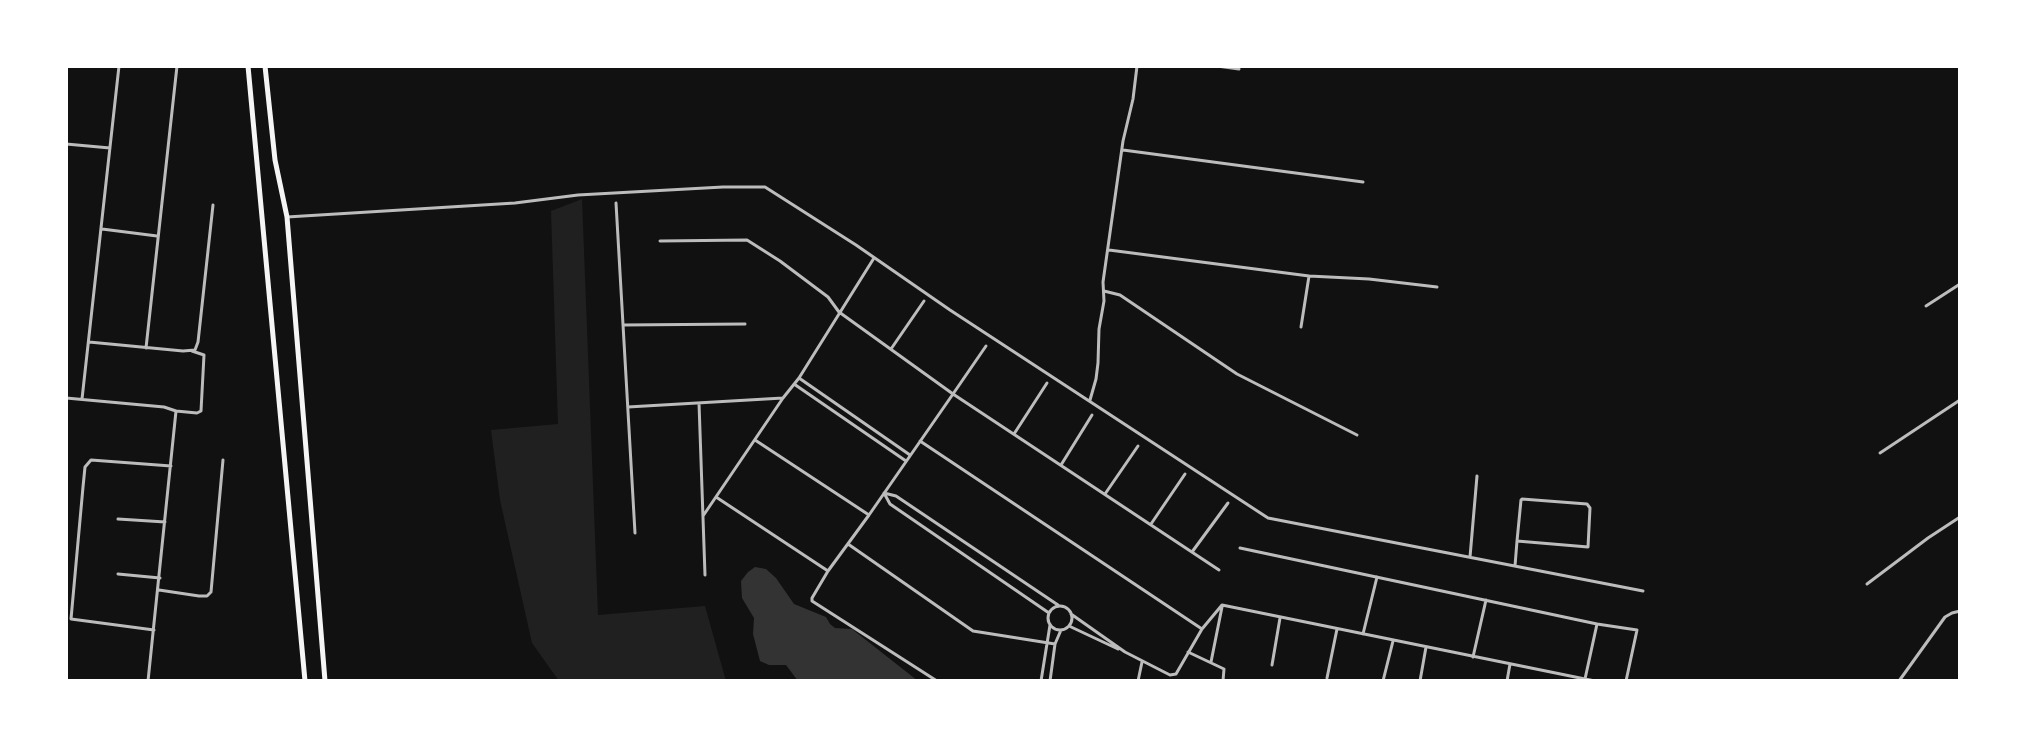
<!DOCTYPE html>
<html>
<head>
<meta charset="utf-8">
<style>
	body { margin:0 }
	#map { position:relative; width:2026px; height:747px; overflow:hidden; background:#111; font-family:Poppins,sans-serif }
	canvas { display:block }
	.frame { position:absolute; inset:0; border:68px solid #fff; pointer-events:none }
</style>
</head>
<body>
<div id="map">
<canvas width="2026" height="747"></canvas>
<div class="frame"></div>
</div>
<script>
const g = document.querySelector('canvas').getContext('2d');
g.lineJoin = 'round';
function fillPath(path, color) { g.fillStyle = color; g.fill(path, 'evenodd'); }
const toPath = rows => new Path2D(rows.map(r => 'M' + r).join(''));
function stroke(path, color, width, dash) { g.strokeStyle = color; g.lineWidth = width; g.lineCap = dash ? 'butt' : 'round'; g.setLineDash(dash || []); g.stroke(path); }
fillPath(toPath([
	[582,199,598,615,705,606,726,681,559,681,532,643,500,500,491,430,558,424,551,211]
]), '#202020');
fillPath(toPath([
	[755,567,766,569,776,578,794,604,826,617,830,624,835,628,852,629,918,681,798,681,786,665,769,665,760,661,753,634,754,618,742,598,741,581,748,572]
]), '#333');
stroke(toPath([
	[1217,66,1239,69],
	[66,144,110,148],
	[1123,150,1363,182],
	[616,203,635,533],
	[287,217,515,203,578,195,723,187,765,187,856,245,950,310,1268,518,1643,591],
	[102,229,157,236],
	[660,241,747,240,780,261,828,297,839,312,953,394,869,515],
	[1109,250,1309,276,1369,279,1437,287],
	[1104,291,1120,295,1237,374,1357,435],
	[1926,306,1960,284],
	[623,325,745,324],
	[1301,327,1309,276],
	[89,342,183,351,195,350,198,342,213,205],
	[986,346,953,394,1219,570],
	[146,348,177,66],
	[891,349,924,301],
	[799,378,910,455],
	[794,384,906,461],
	[66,398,164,407,176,411,148,681],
	[82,399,119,66],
	[1090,400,1096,379,1098,363,1099,329,1104,301,1103,282,1123,141,1133,99,1137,66],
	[699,403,705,575],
	[628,407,783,398,799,378,874,258],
	[176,411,197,413,201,411,204,355,192,351],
	[1014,434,1047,383],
	[755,440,869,515,828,571,812,598,812,601,937,681],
	[920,441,1202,629,1222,605,1585,679,1597,624],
	[1880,453,1960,400],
	[1061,465,1092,415],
	[884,493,896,496,1058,605],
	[884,493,890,504,1049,613],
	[1105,494,1138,446],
	[716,497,828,571],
	[703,516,783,398],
	[118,519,165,522],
	[1151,524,1185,474],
	[848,544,973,631,1055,644],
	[1240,548,1597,624,1637,630,1626,681],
	[1192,552,1228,503],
	[1470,557,1477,476],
	[1515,566,1517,541,1521,500,1522,499,1587,504,1590,508,1588,547,1517,541],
	[118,574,160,578],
	[1867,584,1928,538,1960,517],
	[159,590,199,596,207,596,211,592,223,460],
	'1048 618a12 12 0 1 1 24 0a12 12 0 1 1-24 0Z',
	[1071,614,1125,652,1170,675,1176,674,1202,629],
	[1069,626,1118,649],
	[154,630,71,619,83,487,85,467,91,460,171,466],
	[1363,634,1377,577],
	[1188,652,1224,669,1223,681],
	[1473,657,1486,600],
	[1211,662,1222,607],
	[1272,665,1280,618],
	[1327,678,1337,629],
	[66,681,67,681],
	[1041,681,1050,625],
	[1050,681,1055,644,1061,630],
	[1138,681,1142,662],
	[1383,681,1393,641],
	[1420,681,1426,647],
	[1507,681,1510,664],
	[1584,681,1585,679,1595,681],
	[1899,681,1945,617,1952,613,1960,611]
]), '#bcbcbc', 3);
stroke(toPath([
	[248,66,305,681],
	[265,66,275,160,287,217,325,681]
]), '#f5f5f5', 5);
</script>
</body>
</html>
